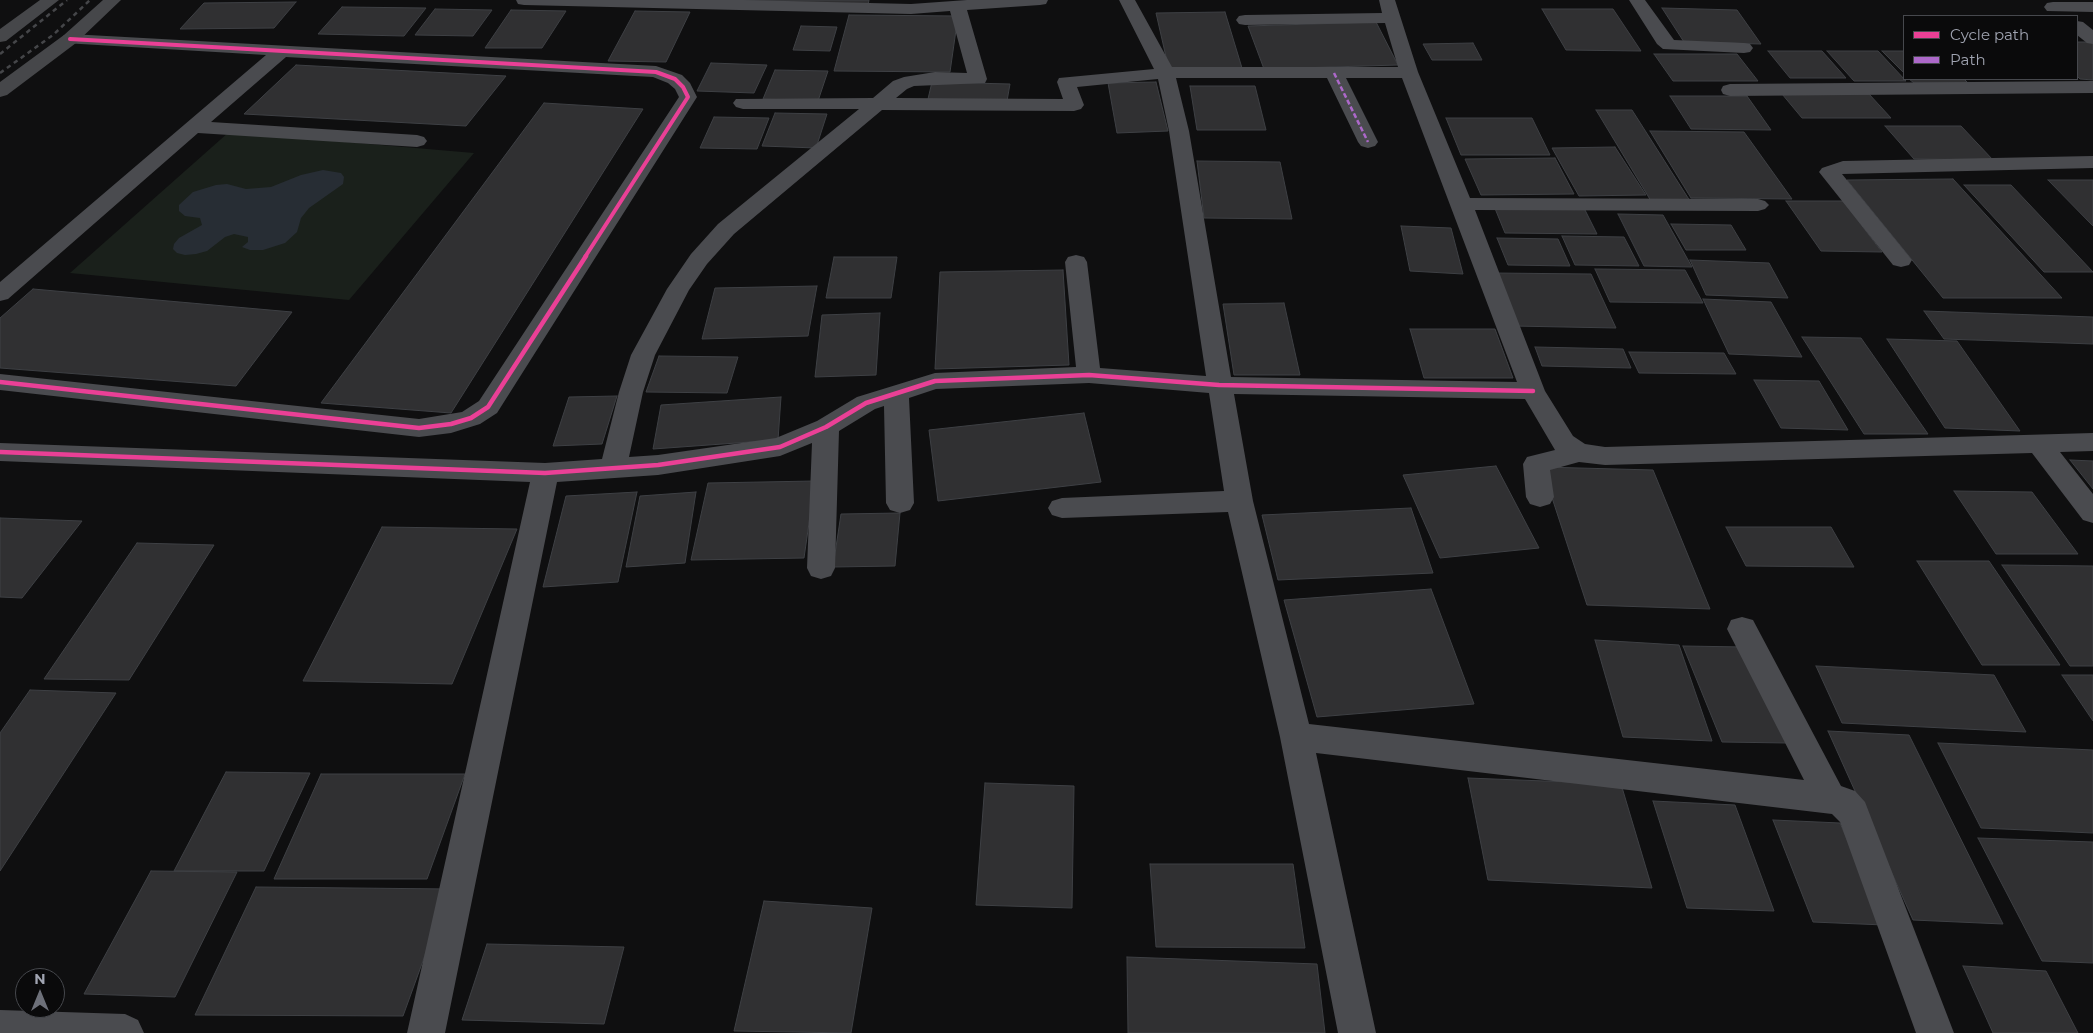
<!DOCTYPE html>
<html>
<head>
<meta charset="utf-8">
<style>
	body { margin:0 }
	#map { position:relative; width:2093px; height:1033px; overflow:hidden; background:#0f0f10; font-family:Montserrat,sans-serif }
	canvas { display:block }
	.legend { position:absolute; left:1903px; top:15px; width:175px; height:65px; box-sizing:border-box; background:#0a0a0b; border:1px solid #46484d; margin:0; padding:6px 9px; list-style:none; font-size:15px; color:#a0a4b1 }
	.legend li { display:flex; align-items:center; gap:10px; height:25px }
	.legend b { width:25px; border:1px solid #46484d }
	.north { position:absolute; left:15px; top:968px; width:50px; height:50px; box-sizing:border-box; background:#0a0a0b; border:1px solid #46484d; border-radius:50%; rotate:0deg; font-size:14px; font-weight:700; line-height:20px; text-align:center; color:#a0a4b1 }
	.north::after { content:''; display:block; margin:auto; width:18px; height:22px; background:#6d7079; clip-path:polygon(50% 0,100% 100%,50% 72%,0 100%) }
</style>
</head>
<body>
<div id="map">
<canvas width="2093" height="1033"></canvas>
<ul class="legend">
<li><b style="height:6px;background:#ea4096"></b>Cycle path</li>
<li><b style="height:6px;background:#ac68c9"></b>Path</li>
</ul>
<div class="north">N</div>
</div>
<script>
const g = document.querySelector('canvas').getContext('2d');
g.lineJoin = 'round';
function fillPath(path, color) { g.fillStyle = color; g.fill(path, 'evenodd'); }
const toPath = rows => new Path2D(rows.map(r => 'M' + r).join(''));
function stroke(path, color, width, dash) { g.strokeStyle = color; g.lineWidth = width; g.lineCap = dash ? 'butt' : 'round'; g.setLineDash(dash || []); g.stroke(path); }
fillPath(toPath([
	[229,132,474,153,349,300,70,273]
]), '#1a201b');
fillPath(toPath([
	[323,170,341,173,344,177,343,184,309,208,301,218,297,232,285,243,263,250,250,250,242,247,248,242,248,237,234,234,225,237,207,251,196,254,185,255,177,253,173,249,174,244,179,238,202,225,200,218,185,216,179,211,179,205,193,192,216,185,227,184,246,189,271,187,301,175]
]), '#272d34');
const building = toPath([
	[715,0,869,0,868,5,715,0],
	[296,2,274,28,180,29,204,3,296,2],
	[342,7,426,8,404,36,318,34,342,7],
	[1662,8,1737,10,1761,44,1684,42,1662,8],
	[435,9,492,10,473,36,415,35,435,9],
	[1542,9,1613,9,1641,51,1566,50,1542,9],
	[511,10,566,11,542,48,485,48,511,10],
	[635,11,690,12,666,62,608,61,635,11],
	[1225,12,1242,68,1169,70,1156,13,1225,12],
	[849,15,958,16,950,72,834,71,849,15],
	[1376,22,1398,65,1264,69,1248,26,1376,22],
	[801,26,837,27,830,51,793,50,801,26],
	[2077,42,2093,42,2093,80,2080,79,2077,76,2077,42],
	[1473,43,1482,60,1432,60,1423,44,1473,43],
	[1768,51,1822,51,1846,78,1790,78,1768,51],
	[1827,51,1878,51,1906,81,1854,81,1827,51],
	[1882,51,1904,51,1904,73,1882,51],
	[1654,54,1737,54,1758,81,1673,81,1654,54],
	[711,63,767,65,754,93,697,91,711,63],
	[296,65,506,76,466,126,244,114,296,65],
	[775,70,828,71,818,101,763,99,775,70],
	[1909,79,1964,79,1968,83,1914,83,1909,79],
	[932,82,1010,84,1007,101,928,99,932,82],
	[1156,82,1168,131,1117,133,1108,83,1156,82],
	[1190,86,1255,86,1266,130,1197,130,1190,86],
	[1782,94,1869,94,1891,118,1802,118,1782,94],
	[1670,96,1747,96,1771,130,1691,129,1670,96],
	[544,103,643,109,451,413,321,403,544,103],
	[1596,110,1632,110,1690,201,1651,201,1596,110],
	[775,113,827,114,816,148,762,146,775,113],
	[714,117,769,118,757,149,700,148,714,117],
	[1446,118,1532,118,1550,155,1461,155,1446,118],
	[1885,126,1961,126,1993,160,1914,159,1885,126],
	[1650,131,1744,132,1792,199,1691,198,1650,131],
	[1615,147,1646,195,1579,196,1552,148,1615,147],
	[1555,158,1574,194,1481,195,1465,159,1555,158],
	[1197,161,1280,162,1292,219,1204,218,1197,161],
	[1953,179,2062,298,1943,298,1847,180,1953,179],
	[2048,180,2093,180,2093,226,2048,180],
	[1964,185,2011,185,2093,272,2044,272,1964,185],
	[1786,201,1843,201,1882,252,1821,251,1786,201],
	[1494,206,1583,206,1597,234,1505,233,1494,206],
	[1618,214,1663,215,1692,267,1644,266,1618,214],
	[1671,224,1731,225,1746,250,1686,250,1671,224],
	[1401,226,1451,228,1463,274,1410,271,1401,226],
	[1562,236,1624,237,1639,266,1575,265,1562,236],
	[1497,238,1558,239,1570,266,1508,265,1497,238],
	[834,257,897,257,891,298,826,298,834,257],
	[1690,260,1769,263,1788,298,1706,295,1690,260],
	[1595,269,1685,270,1703,303,1610,302,1595,269],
	[1063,270,1069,365,935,369,940,272,1063,270],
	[1493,273,1591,274,1616,328,1513,326,1493,273],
	[817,286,808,336,702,339,715,288,817,286],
	[33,289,292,312,236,386,0,368,0,318,33,289],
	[1703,299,1771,302,1802,357,1729,354,1703,299],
	[1284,303,1300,375,1234,375,1223,304,1284,303],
	[1924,311,2093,317,2093,344,1944,339,1924,311],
	[880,313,876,375,815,377,822,315,880,313],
	[1410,329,1495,329,1513,378,1424,378,1410,329],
	[1802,337,1861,338,1928,434,1864,434,1802,337],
	[1887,339,1957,341,2020,431,1945,428,1887,339],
	[1535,347,1623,349,1631,368,1542,366,1535,347],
	[1629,352,1724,353,1736,374,1639,373,1629,352],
	[659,356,738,357,727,393,646,392,659,356],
	[1754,380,1819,381,1848,430,1781,428,1754,380],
	[617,396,602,444,553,446,569,397,617,396],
	[781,397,778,440,653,449,661,405,781,397],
	[1084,413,1101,482,938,501,929,430,1084,413],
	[2070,460,2093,461,2093,489,2070,460],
	[1496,466,1539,548,1440,558,1403,475,1496,466],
	[1542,467,1653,470,1710,609,1587,605,1542,467],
	[815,481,804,558,691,560,708,483,815,481],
	[1954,491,2032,492,2078,554,1996,554,1954,491],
	[637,492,618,582,543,587,566,496,637,492],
	[696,492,685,563,626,567,640,496,696,492],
	[1411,508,1433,573,1278,580,1262,515,1411,508],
	[900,513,895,566,833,567,841,514,900,513],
	[0,518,82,521,22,598,0,597,0,518],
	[382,527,517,529,452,684,303,681,382,527],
	[1726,527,1831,527,1854,567,1746,566,1726,527],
	[137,543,214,545,129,680,44,679,137,543],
	[1917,561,1989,561,2060,665,1982,665,1917,561],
	[2002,565,2093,566,2093,666,2070,666,2002,565],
	[1431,589,1474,704,1317,717,1284,600,1431,589],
	[1595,640,1679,645,1712,741,1623,737,1595,640],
	[1683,646,1744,647,1787,743,1722,742,1683,646],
	[1816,666,1994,675,2026,732,1842,723,1816,666],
	[2062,675,2093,675,2093,721,2062,675],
	[30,690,116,693,0,871,0,733,30,690],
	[1828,731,1909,735,2003,924,1913,920,1828,731],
	[1938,743,2093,750,2093,833,1981,828,1938,743],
	[226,772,310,773,264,871,174,871,226,772],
	[321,774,465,774,427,879,274,879,321,774],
	[1468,778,1621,784,1652,888,1488,880,1468,778],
	[985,783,1074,786,1072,908,976,905,985,783],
	[1653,801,1735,805,1774,911,1687,908,1653,801],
	[1773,820,1840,823,1884,925,1813,922,1773,820],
	[1978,838,2093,842,2093,963,2042,961,1978,838],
	[1150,864,1293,864,1305,948,1156,947,1150,864],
	[151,871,237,872,175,997,84,994,151,871],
	[256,887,449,889,403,1016,195,1015,256,887],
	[764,901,872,908,851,1033,734,1031,764,901],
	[487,944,624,947,604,1024,462,1020,487,944],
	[1127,957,1317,964,1325,1033,1128,1033,1127,957],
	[1963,966,2046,971,2078,1033,1993,1033,1963,966]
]);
fillPath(building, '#303032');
stroke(building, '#3e4044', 1);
fillPath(toPath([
	[516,0,744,0,911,4,967,0,1048,0,1046,4,1040,5,967,10,987,79,985,83,914,86,907,89,896,98,1063,99,1057,82,1059,78,1154,69,1119,0,1135,0,1172,67,1398,67,1385,23,1245,25,1239,24,1236,20,1239,16,1245,15,1382,13,1379,0,1395,0,1418,72,1470,198,1758,199,1765,201,1769,205,1765,209,1758,211,1475,210,1545,391,1573,436,1585,444,1605,447,2093,433,2093,451,2060,452,2093,494,2093,523,2083,520,2032,453,1605,465,1579,462,1550,470,1554,497,1550,504,1540,507,1530,504,1526,497,1523,464,1527,457,1555,450,1525,399,1234,394,1253,501,1309,724,1804,780,1727,629,1731,620,1742,617,1753,620,1841,786,1855,791,1865,802,1954,1033,1916,1033,1840,822,1832,814,1316,753,1376,1033,1338,1033,1280,737,1228,512,1062,518,1052,515,1048,508,1052,501,1062,498,1224,491,1209,393,1089,383,936,389,909,398,914,503,910,510,900,513,890,510,886,503,884,406,875,409,839,431,835,568,831,576,821,579,811,576,807,568,812,443,780,456,658,475,557,482,445,1033,407,1033,530,482,0,461,0,443,545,463,602,459,619,392,631,355,667,289,691,254,718,224,859,109,743,109,736,107,733,103,736,99,873,98,893,81,904,77,935,72,967,73,950,11,911,14,524,5,518,4,516,0],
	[1176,78,1327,78,1358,142,1361,146,1368,148,1375,146,1378,142,1346,78,1402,78,1517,382,1231,377,1189,131,1176,78],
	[1158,79,1169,131,1206,376,1100,368,1087,262,1084,257,1076,255,1068,257,1065,262,1076,367,935,373,857,397,817,421,776,438,658,455,629,457,643,392,655,355,689,290,707,264,734,234,882,110,1074,111,1081,109,1084,105,1077,87,1158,79],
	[1629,0,1645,0,1674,40,1744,43,1750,44,1753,48,1750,52,1744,53,1663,49,1657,44,1629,0],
	[2053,2,2093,2,2093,12,2047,11,2044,7,2047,3,2053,2],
	[2077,21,2083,22,2093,30,2093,44,2087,43,2077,35,2077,21],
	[70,34,656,66,682,75,690,83,697,97,497,413,480,424,451,433,419,437,0,390,0,374,419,419,462,412,479,401,679,97,675,89,668,83,653,77,286,57,211,122,417,135,424,137,427,141,424,145,417,147,198,133,8,299,0,301,0,282,266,55,64,43,61,39,64,35,70,34],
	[2093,81,2093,93,1730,96,1723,94,1721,90,1723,86,1730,84,2093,81],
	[2093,156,2093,168,1842,174,1912,260,1909,265,1901,267,1893,265,1819,172,1822,168,1843,161,2093,156],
	[0,1010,125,1014,138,1020,144,1033,0,1033,0,1010]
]), '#4a4b4f');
fillPath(toPath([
	[40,0,59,0,6,41,0,42,0,29,40,0],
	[103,0,121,0,76,43,7,95,0,97,0,82,64,35,103,0]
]), '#46474a');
stroke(toPath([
	[0,54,67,0],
	[0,73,53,35,90,0]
]), '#454649', 2.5, [4.5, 4]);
stroke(toPath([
	[1334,73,1368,142]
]), '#ac68c9', 2.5, [5, 2.5]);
stroke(toPath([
	[70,39,656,72,675,79,683,87,688,97,585,257]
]), '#ea4096', 4);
stroke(toPath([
	[0,382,419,428,451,424,471,418,488,407,586,256],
	[0,452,545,473,658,465,780,447,826,427,866,403,935,381,1089,375,1219,385,1533,391]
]), '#ea4096', 4.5);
</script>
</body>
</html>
